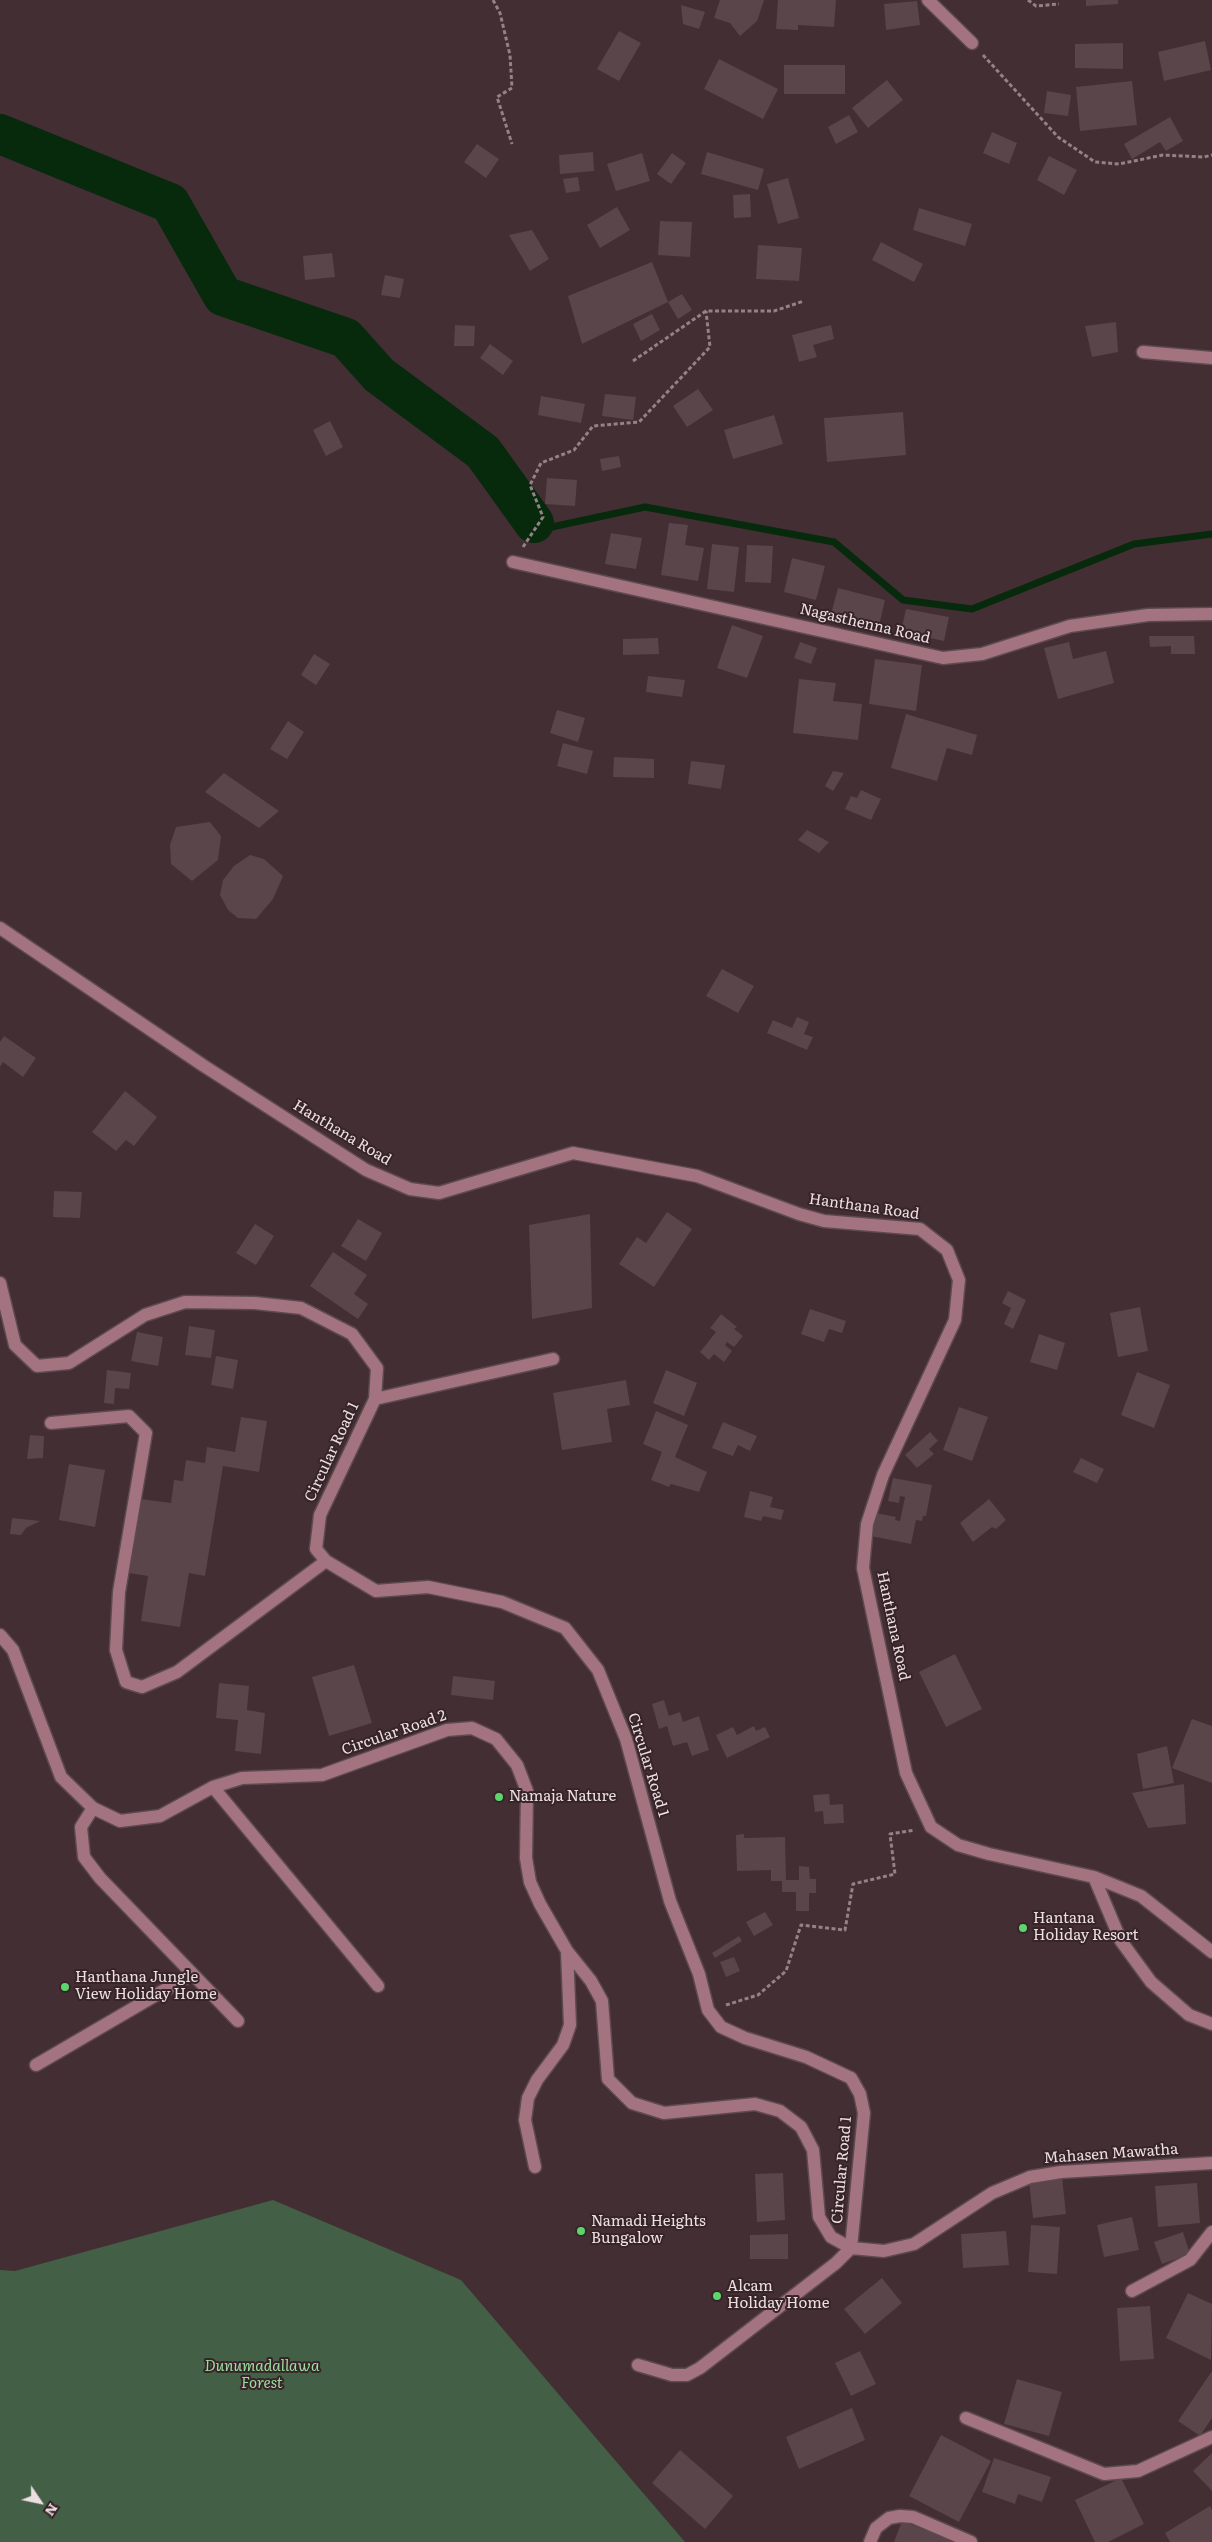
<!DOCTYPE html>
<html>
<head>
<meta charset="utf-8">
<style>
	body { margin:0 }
	#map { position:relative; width:1212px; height:2542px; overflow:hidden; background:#422e33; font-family:Literata,serif }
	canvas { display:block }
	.north { position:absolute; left:15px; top:2477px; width:50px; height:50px; -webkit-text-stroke:4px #372429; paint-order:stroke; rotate:124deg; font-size:14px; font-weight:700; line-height:20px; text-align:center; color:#ecdfe2 }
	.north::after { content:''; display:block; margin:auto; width:18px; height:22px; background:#ecdfe2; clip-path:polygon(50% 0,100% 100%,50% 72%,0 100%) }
</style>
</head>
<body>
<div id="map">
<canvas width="1212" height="2542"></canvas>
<div class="north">N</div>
</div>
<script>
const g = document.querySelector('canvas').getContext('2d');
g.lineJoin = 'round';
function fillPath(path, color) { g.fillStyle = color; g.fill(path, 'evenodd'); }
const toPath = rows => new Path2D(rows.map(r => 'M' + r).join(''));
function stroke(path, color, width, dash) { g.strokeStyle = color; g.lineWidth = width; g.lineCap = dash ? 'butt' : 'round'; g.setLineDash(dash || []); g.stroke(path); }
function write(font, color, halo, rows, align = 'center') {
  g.font = font + ' Literata,serif'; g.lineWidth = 4; g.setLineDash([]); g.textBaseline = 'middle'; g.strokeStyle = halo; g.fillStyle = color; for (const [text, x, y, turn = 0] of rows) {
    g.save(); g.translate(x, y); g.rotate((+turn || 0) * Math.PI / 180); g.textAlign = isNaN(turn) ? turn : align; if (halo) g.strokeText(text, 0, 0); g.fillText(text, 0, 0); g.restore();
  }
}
fillPath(toPath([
	[273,2200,461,2280,685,2542,0,2542,0,2270,15,2271]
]), '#435f45');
stroke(toPath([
	[547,528,645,507,834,542,903,600,972,609,1134,544,1212,534]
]), '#072a0d', 7);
stroke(toPath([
	[0,134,170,203,223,296,346,338,379,375,483,452,534,523]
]), '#072a0d', 40);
fillPath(toPath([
	[720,0,764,0,757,21,740,36,730,23,714,18],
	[778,0,836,0,834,27,798,25,798,30,776,29],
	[1086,0,1118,0,1118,4,1086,6],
	[917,1,920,25,886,30,884,4],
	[681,5,705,12,699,29,683,24],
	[619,31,641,43,619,81,597,69],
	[1205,41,1211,70,1164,81,1158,52],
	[1123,43,1123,69,1075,68,1075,44],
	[719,59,778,89,763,119,704,89],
	[784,65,845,65,845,94,784,94],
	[887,80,903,100,868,128,852,108],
	[1132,81,1137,125,1080,131,1076,87],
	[1047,91,1071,95,1068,116,1044,113],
	[849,115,858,132,836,144,828,127],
	[1170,117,1183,141,1166,151,1160,142,1132,159,1124,144],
	[992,132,1017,143,1009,164,983,153],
	[477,144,499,159,486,178,464,162],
	[593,152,594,171,560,174,559,155],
	[707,152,764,169,758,190,701,174],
	[642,153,650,181,616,191,607,164],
	[672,153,686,163,671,184,657,174],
	[1049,156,1077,170,1064,195,1037,180],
	[578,177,580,191,566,193,563,179],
	[788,178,799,218,778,224,767,184],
	[750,194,751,217,734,218,733,195],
	[617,207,630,230,600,248,587,225],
	[919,208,972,224,965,246,913,230],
	[660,221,692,222,690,257,658,255],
	[532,230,549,259,530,271,509,235],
	[881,242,923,264,914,282,872,260],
	[758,245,802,248,799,281,756,279],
	[332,253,335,277,305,280,303,256],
	[652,262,668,302,682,294,692,310,678,319,668,302,582,344,568,296],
	[385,275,404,279,400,298,381,295],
	[652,314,660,330,641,341,633,324],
	[1116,322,1118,352,1092,357,1085,326],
	[455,325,475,326,474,346,454,346],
	[831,325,834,339,813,345,817,357,799,362,792,335],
	[490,344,513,361,503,375,480,358],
	[698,389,713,410,687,427,673,406],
	[605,394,636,397,633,420,602,416],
	[541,396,585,404,581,423,538,415],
	[903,412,906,455,827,462,824,418],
	[774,415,783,444,733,459,724,430],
	[330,421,343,447,326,456,313,430],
	[619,456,621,467,602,471,600,459],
	[547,478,577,480,575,506,545,504],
	[669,523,688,525,685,545,704,548,698,581,661,575],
	[611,533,642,538,636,569,605,564],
	[712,544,739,547,734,592,707,589],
	[747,545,773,546,771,583,745,582],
	[792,558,825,566,816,600,784,592],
	[838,588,885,600,879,626,831,614],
	[906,609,949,617,944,641,901,632],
	[732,625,763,636,747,678,717,668],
	[1149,636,1194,636,1195,654,1171,654,1171,646,1150,647],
	[658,638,659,654,623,655,623,639],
	[800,642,817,648,811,664,794,658],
	[1069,642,1073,659,1106,651,1114,683,1058,699,1044,648],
	[314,654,330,664,316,685,301,675],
	[875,659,922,665,916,711,869,704],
	[648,676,685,680,682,697,646,692],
	[799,679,836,683,833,701,862,704,858,740,793,733],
	[557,710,585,718,578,742,550,733],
	[906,714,977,735,972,755,947,748,937,781,891,768],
	[288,721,304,732,287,759,270,749],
	[563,743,593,751,587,774,557,766],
	[614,757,654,759,654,778,613,777],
	[691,761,725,765,721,789,688,784],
	[833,771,844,773,833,791,825,786],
	[224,773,279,811,259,828,205,792],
	[861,790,881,799,871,820,845,809,851,796,857,798],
	[210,822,221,836,218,860,192,881,171,864,170,845,176,827],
	[807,830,829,842,819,853,798,840],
	[250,855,264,859,283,876,273,899,256,919,238,918,228,910,220,895,223,880,234,866],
	[722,969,754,986,738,1013,706,996],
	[797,1017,809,1022,804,1034,813,1037,807,1050,767,1033,773,1020,792,1028],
	[4,1036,36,1058,23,1077,3,1062,0,1067,0,1042],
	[125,1091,157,1117,134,1146,126,1140,116,1151,92,1132],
	[54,1191,82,1192,80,1218,53,1217],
	[667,1212,692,1229,654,1287,619,1264,637,1237,646,1243],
	[590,1214,592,1308,532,1319,529,1225],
	[358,1219,382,1233,366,1261,341,1246],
	[255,1224,274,1236,256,1265,236,1253],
	[333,1252,367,1275,354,1294,368,1304,358,1319,310,1286],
	[1008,1291,1026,1300,1013,1329,1004,1324,1011,1308,1002,1303],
	[1140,1307,1148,1351,1118,1357,1110,1313],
	[810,1309,846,1321,842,1333,829,1329,824,1342,801,1334],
	[721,1314,737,1327,734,1329,743,1336,734,1347,727,1342,725,1345,732,1351,724,1362,714,1354,709,1360,700,1352,716,1332,710,1328],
	[189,1326,215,1330,211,1358,185,1355],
	[137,1332,163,1337,158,1366,131,1361],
	[1039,1334,1065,1343,1057,1370,1030,1362],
	[216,1356,238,1360,233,1389,211,1385],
	[107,1370,131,1373,129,1389,115,1388,114,1404,104,1403],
	[666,1370,697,1383,684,1416,653,1403],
	[1137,1372,1170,1385,1154,1428,1121,1415],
	[626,1380,630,1405,607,1409,612,1442,562,1450,553,1393],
	[959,1407,988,1417,972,1461,943,1450],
	[656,1411,688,1425,675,1457,707,1472,699,1492,671,1484,669,1487,651,1480,662,1452,643,1444],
	[241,1417,267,1421,259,1472,223,1466,205,1576,189,1573,180,1627,141,1621,148,1576,129,1573,141,1499,171,1503,174,1480,183,1481,186,1460,205,1463,207,1447,235,1452],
	[723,1422,757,1436,750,1451,738,1445,733,1456,712,1448],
	[930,1432,938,1441,929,1449,934,1454,917,1468,905,1455],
	[30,1435,44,1436,43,1458,27,1459],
	[1081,1458,1104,1469,1097,1483,1073,1472],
	[69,1464,105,1470,95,1527,59,1520],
	[893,1478,932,1485,926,1516,923,1516,922,1521,916,1520,911,1544,871,1536,876,1513,896,1517,895,1520,900,1521,905,1497,900,1496,899,1503,888,1501],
	[750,1491,773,1497,770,1507,784,1510,781,1520,763,1516,761,1521,744,1517],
	[989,1499,1006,1520,996,1529,992,1527,973,1542,960,1523],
	[12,1518,40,1521,26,1528,21,1535,10,1534],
	[955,1654,982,1709,946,1727,919,1672],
	[354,1665,372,1723,329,1736,312,1677],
	[453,1676,495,1681,493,1700,451,1695],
	[219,1683,249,1686,247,1710,265,1713,261,1754,235,1751,238,1720,216,1718],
	[664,1700,669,1716,680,1712,683,1722,699,1716,709,1750,692,1756,687,1742,673,1746,667,1726,659,1729,652,1704],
	[1192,1719,1212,1726,1212,1783,1172,1768],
	[754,1726,756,1731,765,1727,770,1737,727,1758,716,1735,733,1727,737,1735],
	[1167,1746,1174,1783,1143,1789,1137,1754],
	[1184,1784,1186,1824,1148,1828,1132,1793],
	[829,1794,830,1805,843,1804,844,1823,824,1824,823,1811,815,1812,813,1795],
	[744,1834,744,1838,785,1837,786,1880,799,1880,799,1866,809,1867,810,1879,816,1879,816,1893,809,1893,809,1911,796,1911,796,1892,782,1892,782,1881,771,1881,771,1870,737,1871,736,1835],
	[765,1912,773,1925,754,1936,746,1922],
	[739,1936,742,1941,715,1958,712,1953],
	[734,1957,740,1971,726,1977,720,1962],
	[783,2173,785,2220,757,2222,755,2174],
	[1062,2177,1066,2214,1033,2218,1029,2181],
	[1197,2183,1200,2223,1158,2227,1155,2186],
	[1132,2217,1139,2250,1104,2257,1097,2225],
	[1031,2225,1060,2227,1057,2274,1028,2272],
	[1006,2231,1009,2265,963,2268,961,2234],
	[1183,2232,1190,2254,1162,2264,1154,2242],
	[788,2234,788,2259,750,2259,750,2235],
	[882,2278,902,2303,865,2334,844,2309],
	[1188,2293,1212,2304,1211,2360,1166,2338],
	[1150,2306,1154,2359,1120,2361,1117,2308],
	[860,2351,876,2384,851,2396,835,2363],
	[1212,2371,1212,2418,1200,2436,1178,2421],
	[1017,2379,1062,2392,1049,2436,1004,2424],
	[852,2408,865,2440,799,2469,786,2437],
	[941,2435,991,2461,959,2522,909,2496],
	[680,2450,733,2496,705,2529,652,2483],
	[1212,2453,1212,2491,1193,2471],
	[994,2458,1051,2477,1042,2502,1018,2494,1015,2504,982,2492],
	[1121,2478,1144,2524,1108,2542,1095,2542,1075,2500],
	[1210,2506,1212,2510,1212,2542,1170,2542,1165,2533],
	[902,2521,955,2542,894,2542]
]), '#5a454a');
const minor = toPath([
	[928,0,972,43],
	[1143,352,1212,358],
	[513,562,943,658,982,654,1070,626,1148,615,1212,614],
	[0,928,204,1066,366,1170,410,1189,439,1193,573,1153,697,1176,799,1214,824,1221,920,1229,947,1250,959,1280,955,1320,883,1475,867,1524,863,1568,906,1773,931,1827,958,1845,989,1854,1094,1877,1141,1896,1212,1952],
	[0,1283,15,1345,37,1366,69,1363,145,1315,185,1302,255,1303,301,1308,352,1334,377,1368,375,1399,320,1515,316,1549,326,1561,376,1591,428,1587,502,1602,565,1628,598,1670,626,1739,670,1901,699,1974,708,2010,721,2027,745,2038,806,2057,851,2078,860,2094,864,2113,851,2248],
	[375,1399,553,1359],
	[51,1423,129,1416,146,1433,119,1592,116,1650,126,1682,142,1687,177,1672,326,1561],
	[0,1635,13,1650,61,1777,93,1808,120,1821,160,1816,213,1787,242,1778,322,1775,447,1730,472,1728,496,1739,517,1765,527,1791,526,1858,530,1882,540,1904,567,1951,591,1981,602,2001,608,2079,632,2103,664,2113,755,2104,780,2111,801,2127,813,2150,819,2217,831,2237,851,2248,884,2251,914,2244,992,2193,1030,2177,1061,2172,1212,2163],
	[213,1787,378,1986],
	[93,1808,81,1827,84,1857,100,1878,238,2021],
	[1094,1877,1121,1941,1151,1982,1189,2015,1212,2024],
	[36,2065,192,1974],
	[535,2167,525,2120,528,2098,537,2080,563,2045,570,2025,567,1951],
	[1132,2291,1190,2260,1212,2232],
	[638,2365,672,2375,687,2375,700,2368,836,2263,851,2248],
	[966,2418,1104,2474,1138,2471,1212,2437],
	[870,2542,876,2528,889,2518,900,2516,913,2517,971,2542]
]);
stroke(minor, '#5d4a4f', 15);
stroke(toPath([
	[493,0,500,13,510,55,512,88,497,97,512,144],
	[1028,0,1036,6,1059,4],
	[983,55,1058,137,1095,162,1119,164,1163,155,1204,157,1212,155],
	[633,361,706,311,774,311,804,301],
	[523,547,543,517,530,485,541,463,574,450,593,426,639,422,710,347,706,311],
	[726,2005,758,1995,786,1971,801,1925,845,1930,853,1884,895,1874,890,1834,915,1830]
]), '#938286', 3, [4, 2.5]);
stroke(minor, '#a47380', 12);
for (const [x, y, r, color] of [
	[499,1797,5,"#5cd56d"],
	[1023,1928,5,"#5cd56d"],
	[65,1987,5,"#5cd56d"],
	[581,2231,5,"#5cd56d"],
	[717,2296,5,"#5cd56d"]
]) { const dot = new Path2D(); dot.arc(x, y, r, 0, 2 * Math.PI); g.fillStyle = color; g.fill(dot); stroke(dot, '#372429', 2); }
write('15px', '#ecdfe2', '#372429', [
	["Nagasthenna Road",865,624,13],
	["Hanthana Road",342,1133,31],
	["Hanthana Road",864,1207,8],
	["Circular Road 1",332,1452,-65],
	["Hanthana Road",893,1626,78],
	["Circular Road 2",394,1733,-19],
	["Circular Road 1",648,1765,73],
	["Mahasen Mawatha",1111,2154,-4],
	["Circular Road 1",842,2170,-85]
]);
write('15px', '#ecdfe2', '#372429', [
	["Namaja Nature",509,1797],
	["Hantana",1033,1919],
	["Holiday Resort",1033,1936],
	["Hanthana Jungle",75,1978],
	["View Holiday Home",75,1995],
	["Namadi Heights",591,2222],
	["Bungalow",591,2239],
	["Alcam",727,2287],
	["Holiday Home",727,2304]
], 'left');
write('italic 15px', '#9adf9f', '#372429', [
	["Dunumadallawa",262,2367],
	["Forest",262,2384]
]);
</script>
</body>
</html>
